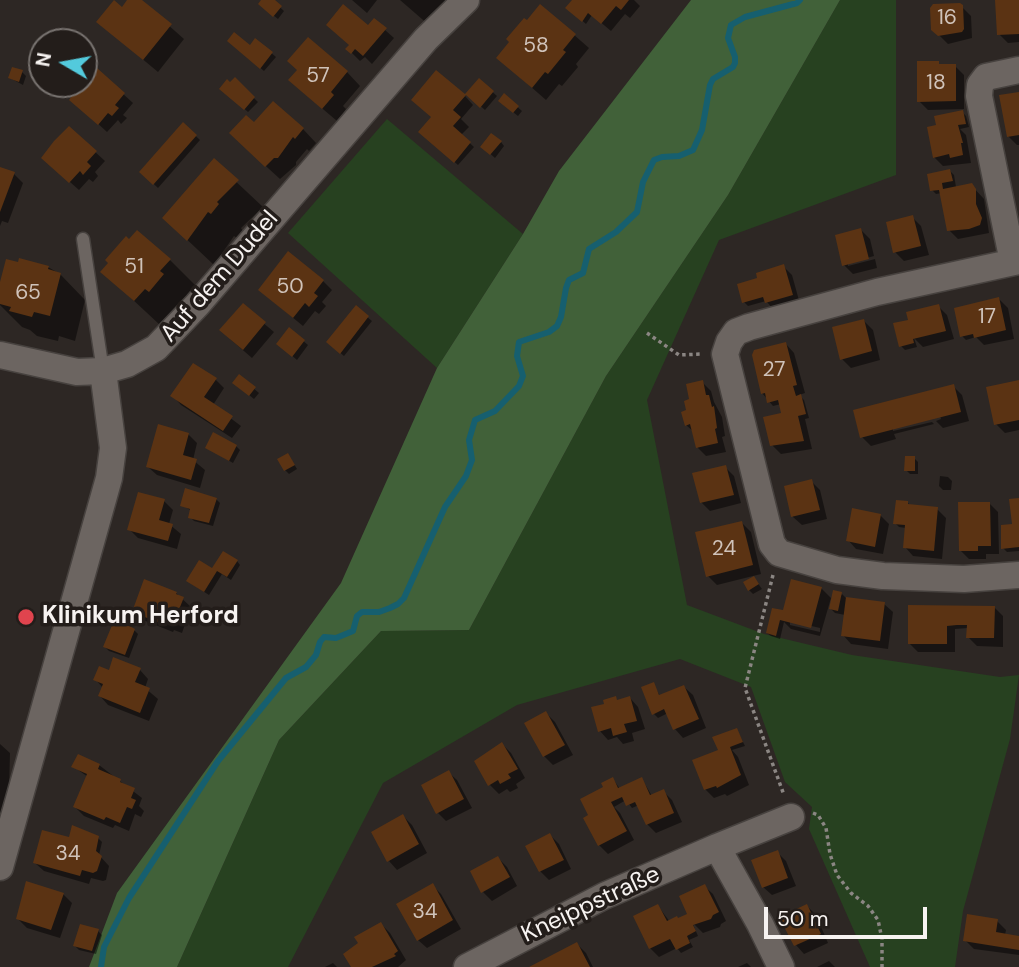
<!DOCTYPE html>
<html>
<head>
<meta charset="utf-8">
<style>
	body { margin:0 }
	#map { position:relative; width:1019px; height:967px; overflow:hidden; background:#2d2724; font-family:"DM Sans",sans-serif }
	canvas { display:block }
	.north { position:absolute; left:28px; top:28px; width:70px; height:70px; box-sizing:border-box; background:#231d1a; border:2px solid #787370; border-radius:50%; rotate:280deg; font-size:19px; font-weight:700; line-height:28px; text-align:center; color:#f7f3f1 }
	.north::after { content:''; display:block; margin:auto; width:24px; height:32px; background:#53cadc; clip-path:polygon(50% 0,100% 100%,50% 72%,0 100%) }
	.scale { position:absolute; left:764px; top:907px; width:163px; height:32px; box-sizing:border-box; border:4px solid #f7f3f1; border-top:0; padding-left:9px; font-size:21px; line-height:24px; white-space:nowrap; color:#f7f3f1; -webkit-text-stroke:5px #231d1a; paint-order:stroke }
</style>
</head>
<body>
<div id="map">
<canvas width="1019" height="967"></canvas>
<div class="north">N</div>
<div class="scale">50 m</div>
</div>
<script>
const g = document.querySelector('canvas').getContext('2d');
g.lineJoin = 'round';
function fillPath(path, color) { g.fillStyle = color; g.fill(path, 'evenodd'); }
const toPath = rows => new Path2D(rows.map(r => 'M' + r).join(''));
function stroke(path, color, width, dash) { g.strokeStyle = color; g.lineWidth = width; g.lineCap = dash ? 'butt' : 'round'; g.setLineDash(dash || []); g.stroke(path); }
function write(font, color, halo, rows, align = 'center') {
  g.font = font + ' "DM Sans",sans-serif'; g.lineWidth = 7; g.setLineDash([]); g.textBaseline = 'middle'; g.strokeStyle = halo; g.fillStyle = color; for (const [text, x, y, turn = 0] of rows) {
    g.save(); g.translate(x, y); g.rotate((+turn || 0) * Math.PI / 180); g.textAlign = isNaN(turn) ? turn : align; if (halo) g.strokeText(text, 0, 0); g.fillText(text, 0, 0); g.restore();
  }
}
fillPath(toPath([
	[840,0,896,0,896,175,719,240,647,400,687,605,764,634,852,655,1000,677,1019,675,1010,739,963,911,955,967,870,967,809,829,812,807,785,782,751,687,680,659,517,705,383,783,288,967,177,967,279,740,381,631,469,630,606,376,728,195],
	[387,119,523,234,437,368,288,233]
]), '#274120');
fillPath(toPath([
	[691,0,840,0,728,195,606,376,469,630,381,631,279,740,177,967,89,967,117,893,341,583,437,368,523,234,559,171]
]), '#416139');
fillPath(toPath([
	[130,0,140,0,184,39,158,72,98,22,122,9],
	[263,0,272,0,284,11,278,19,264,8],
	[352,0,377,0,367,13],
	[400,0,451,0,430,26],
	[574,0,634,0,640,6,630,18,625,14,611,31,592,15,586,24,571,11],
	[1019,0,1019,42,1008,43,999,34],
	[960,5,971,16,972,38,948,44,933,29],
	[541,6,589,48,576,64,578,67,562,86,559,84,546,100,498,58],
	[368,28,385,30,394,38,372,64,365,57,360,61,348,49],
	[256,40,276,57,264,71,233,45,250,47],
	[938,63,941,66,955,66,964,75,964,109,928,110,919,101],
	[98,71,133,103,123,115,127,118,121,124,118,120,107,132,72,100,85,81,87,83],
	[22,72,26,76,23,85,10,78],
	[347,72,360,86,343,106,346,109,337,121,304,93],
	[235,80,258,102,248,112,222,89],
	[479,80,497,96,485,110,467,94],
	[1019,93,1019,145,1017,145,1008,136],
	[465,96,473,105,461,119,469,127,461,135,474,147,458,165,420,132],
	[505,96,522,111,518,116,504,105],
	[962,112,966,116,969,127,960,129,966,135,971,163,943,166,934,157,939,126],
	[183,124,200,140,158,188,141,172],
	[254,125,303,129,316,143,309,151,307,149,296,162,296,165,280,179,245,147],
	[69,128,105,161,95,172,98,176,93,182,89,179,79,190,52,166],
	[501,142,504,146,495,158,486,150],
	[214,161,263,207,241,228,243,231,237,238,234,236,214,265,164,218],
	[0,168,14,174,23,183,8,223,2,221,0,226],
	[950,171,954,175,956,187,971,185,984,199,989,233,958,239,949,230,942,193,936,194,932,190],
	[912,217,921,226,929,255,904,261,895,252],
	[861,230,870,239,874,256,848,263,848,266,875,259,877,268,853,274,844,265],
	[170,260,195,285,185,298,188,301,175,316,171,313,160,325,103,272],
	[783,266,792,275,800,304,775,311,766,301,748,306,744,302,757,280],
	[48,267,60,274,85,300,75,341,59,336,58,341,37,336,30,330,22,327,0,305,0,289],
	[323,281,332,290,322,302,326,306,319,314,315,311,303,326,269,298],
	[999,299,1008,308,1014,339,984,345,976,337,966,340,962,336],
	[243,306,274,332,252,358,230,339],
	[938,306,947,315,954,339,923,347,914,338,917,347,905,350,901,346,910,321],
	[356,308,372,321,344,356,332,346],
	[864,321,873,330,880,360,851,368,842,359],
	[289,329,308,345,297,360,282,347],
	[786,344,794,353,805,393,799,395,804,400,809,418,805,419,812,449,781,454,772,445,783,414,781,404,773,406,762,393],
	[239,376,259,393,254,399,238,386],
	[215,379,224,388,213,405,241,426,232,438,181,405,173,396],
	[702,382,711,391,714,402,722,417,725,436,722,437,726,452,706,456,698,448,694,432,686,425,692,401],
	[1019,382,1019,430,1005,433,996,424],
	[953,386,962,395,969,421,943,428,936,421,941,419,940,416,893,428,893,431,932,422,934,424,894,434,896,439,871,446,862,437],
	[188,434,197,443,193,460,205,470,200,488,157,475,148,467],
	[236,446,240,450,233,463,207,448],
	[914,458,918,462,918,474,910,474,906,470],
	[291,459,297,469,289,474,285,470],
	[725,467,734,476,741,503,710,511,701,502],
	[940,476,948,477,952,481,951,490,943,490,939,486],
	[811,481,820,490,827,519,802,525,793,517,786,488],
	[216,499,220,503,213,526,194,521,190,517,192,511,182,505],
	[1019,500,1019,551,1007,552,1003,548,1014,529],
	[164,501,173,510,169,524,181,534,177,549,138,538,129,529],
	[907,502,911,506,937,509,946,518,942,559,913,556,905,547,906,528,899,527,895,523],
	[989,503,998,512,999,554,986,554,986,559,969,559,960,550],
	[880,515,889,524,883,554,856,549,848,540],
	[742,523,751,532,761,574,717,585,708,576],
	[237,561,240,565,231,580,222,574,209,595,192,584,213,571],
	[757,582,762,589,753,594,749,590],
	[821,588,831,598,820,636,791,629,784,622,780,639,771,636,767,633,782,612],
	[790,621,820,628,820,632,790,625],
	[176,593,191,607,182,633,174,630,173,632,143,620,134,612],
	[842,594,847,599,884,604,893,612,888,649,851,644,843,635,845,615,835,613,831,609],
	[910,607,994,607,1003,616,1003,647,977,646,968,637,968,628,955,629,955,652,918,652,909,643],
	[134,630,138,634,129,658,109,651,105,647],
	[140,670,148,679,145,688,158,699,149,721,108,705,100,696,103,688,96,680,110,672],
	[653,684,660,696,684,687,693,695,706,728,683,738,675,729,668,713,658,718,654,714],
	[630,698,638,707,645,729,632,733,634,741,623,744,617,737,608,740,600,731,618,702],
	[546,713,555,722,573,755,553,765,544,756],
	[737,730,745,746,732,750,738,757,749,785,727,796,725,794,714,798,705,789,721,751],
	[0,744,10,753,8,827,0,827],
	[502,744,511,753,525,778,516,784,518,788,510,792,507,789,499,794,490,785],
	[99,765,142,798,139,806,144,811,141,817,135,814,129,831,115,825,113,828,84,816,75,807,88,777,74,767],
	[448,772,457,780,472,808,446,821,438,813],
	[613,779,620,789,642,779,652,796,663,791,672,800,682,822,656,833,647,824,639,805,632,808,626,800,614,807,620,813,634,840,608,854,599,845,585,818,591,815,606,787],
	[403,816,412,825,427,853,397,870,389,861],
	[550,835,559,844,571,869,549,880,540,871],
	[98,838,102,842,99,855,109,866,106,880,103,881,91,878,89,884,44,871,35,863,72,840],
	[777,852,786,861,796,886,772,895,763,887],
	[498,858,507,867,517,886,492,901,483,892],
	[432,885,441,894,461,929,427,948,418,940],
	[704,886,713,894,726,921,721,924,720,927,703,933,692,922,698,936,689,940,693,947,681,953,677,948,659,957,650,948,658,906,670,922,687,916],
	[63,894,72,903,60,938,27,928,18,919],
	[807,906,816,915,828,943,804,954,796,945],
	[997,921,1006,930,1005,935,1019,937,1019,955,974,949,965,940],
	[381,924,390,933,406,960,398,967,353,967],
	[98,931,102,935,96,954,79,950,75,946],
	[577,944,586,953,593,967,533,967],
	[829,961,835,967,817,967],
	[333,963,337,967,325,967],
	[747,963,751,967,738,967]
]), '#0007');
stroke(toPath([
	[101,967,104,947,129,898,218,761,286,678,306,667,316,655,320,642,324,637,336,638,353,631,357,616,362,612,379,612,390,608,398,604,404,598,445,507,466,476,472,460,469,440,475,420,495,411,519,386,523,376,517,356,519,342,549,332,557,326,561,317,566,288,569,280,583,273,589,249,616,232,637,212,643,182,654,160,662,157,679,156,693,150,702,130,710,85,713,79,733,67,735,63,735,57,728,38,731,25,745,17,797,3,800,0]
]), '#165f6f', 6);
fillPath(toPath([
	[114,0,122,7,127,0,142,0,172,24,143,60,96,22],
	[261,0,275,0,282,6,273,17,258,4],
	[572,0,629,0,621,10,616,6,601,24,588,13,582,22,565,8],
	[995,0,1019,0,1019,34,997,35],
	[960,3,963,5,964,29,962,32,938,36,931,30,930,8,933,4],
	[343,4,368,25,374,18,387,28,363,56,355,49,351,54,345,49,349,45,326,25],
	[540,4,576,34,563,50,566,52,548,74,545,72,532,88,496,58,509,42,506,39,524,18,527,20],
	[234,32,250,45,255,38,273,52,260,69,227,41],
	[308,37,348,71,331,92,334,95,322,109,288,80,297,70,287,61],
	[917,61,939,61,939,64,956,64,956,101,917,102],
	[12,67,23,70,19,82,8,78],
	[97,68,125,93,115,105,119,108,112,116,108,113,98,125,69,100,78,87,84,84,85,79,87,80],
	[436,70,465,94,479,78,494,91,480,108,466,95,453,110,461,117,453,126,471,142,454,163,418,132,431,117,411,100],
	[235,77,255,97,244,110,219,89,227,79,230,82],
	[1019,92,1019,135,1007,137,999,95],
	[504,93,519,106,513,113,498,101],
	[273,101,304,128,295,139,293,137,278,158,274,158,265,167,229,133,246,115,254,122],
	[963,110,966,124,958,125,963,143,961,143,963,155,950,158,949,154,933,158,927,127,936,125,934,116],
	[183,122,197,135,153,185,139,172],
	[69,126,97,151,87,162,91,166,83,175,80,171,69,183,41,158,54,141],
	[491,133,502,141,490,155,480,147],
	[214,158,239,180,217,202,219,204,211,214,208,212,187,241,162,218],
	[0,167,15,172,0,212],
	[950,169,953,181,942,183,943,189,972,183,976,189,976,204,982,218,980,225,969,229,947,231,939,190,930,191,927,174],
	[913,215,921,246,893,253,886,222],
	[861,228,869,259,842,266,835,235],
	[137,230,171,259,160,271,164,274,149,292,145,289,134,301,100,272,108,263,105,260,126,236,129,239],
	[288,251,324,280,314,293,318,296,309,307,305,303,293,318,258,290],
	[19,258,49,266,48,269,61,273,50,316,34,312,32,317,9,311,11,307,0,304,0,282,6,259,18,262],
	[784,264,793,295,765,303,763,297,742,303,737,284,757,278,756,273],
	[999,297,1006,330,974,338,973,334,960,337,954,308],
	[243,303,266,322,243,350,219,330],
	[939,304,946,331,913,339,914,343,899,347,893,323,908,320,906,312],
	[356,305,369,316,340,354,326,342],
	[864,319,872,351,840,360,832,327],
	[289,327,305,340,292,357,276,344],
	[786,342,797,385,793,386,796,396,801,394,806,414,798,416,804,441,770,446,763,417,781,413,778,400,767,403,765,393,761,394,752,355,754,350],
	[193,363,217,378,204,397,233,416,223,431,170,396],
	[239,374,256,387,249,396,232,383],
	[703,380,706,395,709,395,712,407,714,406,717,428,715,429,718,443,696,448,690,424,685,426,681,412,686,410,684,401,689,399,686,384],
	[1019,380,1019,420,994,425,986,387],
	[954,384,961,412,860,438,853,410],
	[158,424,189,433,183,455,197,459,191,480,146,467],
	[213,432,237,445,229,461,205,448],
	[288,453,295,465,284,471,277,459],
	[905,456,915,456,915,471,904,471],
	[726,465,734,495,700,503,692,473],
	[812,479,820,510,791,517,784,486],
	[185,488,217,498,209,523,188,518,190,509,180,506],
	[138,492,165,499,159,520,173,524,168,541,127,530],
	[1019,498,1019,547,1001,549,1001,525,1012,524,1009,499],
	[896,500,908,501,908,504,938,507,934,551,903,548,905,525,893,524],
	[958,502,990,502,991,546,978,546,978,551,959,551],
	[852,508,881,514,875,547,846,541],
	[742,521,753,565,706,577,695,532],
	[223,551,238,560,227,577,217,571,204,592,186,581,199,560,212,568],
	[754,576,759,584,748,591,743,582],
	[144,579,177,592,176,594,184,597,173,625,165,622,165,625,132,612],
	[791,579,822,587,811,628,780,620,776,636,766,633,772,608,783,610],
	[833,590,842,592,838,611,829,609],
	[846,597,885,602,880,641,841,636],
	[908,605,995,606,994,638,966,638,967,625,957,625,947,626,947,644,908,644],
	[115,618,135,629,125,655,103,647],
	[113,657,141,668,135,682,150,688,140,713,98,696,103,684,93,680,99,666,109,670],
	[654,682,659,695,684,685,699,719,673,730,664,709,652,715,641,687],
	[616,696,617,700,630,696,637,721,624,724,627,732,613,736,611,728,598,732,591,707,604,704,603,700],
	[546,711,565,745,543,757,524,723],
	[737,728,743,742,730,747,741,775,717,788,716,786,704,790,692,760,718,750,712,737],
	[502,742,518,769,508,774,511,778,500,784,498,780,488,786,474,761],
	[78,754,100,764,98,769,121,779,120,782,135,788,131,798,136,800,132,809,127,807,120,823,106,817,104,820,73,807,87,774,71,767],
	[449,770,464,799,436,814,421,785],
	[613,777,618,788,642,777,650,795,664,789,674,813,646,825,635,802,626,806,622,797,611,802,627,831,598,846,583,818,588,815,580,799,603,787,601,783],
	[403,814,419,844,387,862,371,832],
	[72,825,99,836,96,851,102,856,97,871,93,873,82,870,80,876,33,863,42,830,69,837],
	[550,833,564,860,539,872,525,846],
	[778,850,788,878,762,888,751,860],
	[498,856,510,877,481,893,470,871],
	[26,881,64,893,51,930,16,919],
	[433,883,453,920,417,941,396,904],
	[705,884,719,912,713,915,711,919,693,925,696,931,687,936,690,943,676,950,670,939,649,949,633,916,658,904,667,921,677,916,678,918,687,914,679,896],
	[807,904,821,934,794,946,779,917],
	[967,914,998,919,996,932,1019,936,1019,950,963,941],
	[381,922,398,951,394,954,396,956,372,967,351,967,343,954,358,943,354,937],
	[80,924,99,929,92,951,73,946],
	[577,942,590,967,529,967]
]), '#5b3313');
const service = toPath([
	[83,239,103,371]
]);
const minor = toPath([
	[1019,261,877,292,749,327,736,332,729,342,725,354,772,544,779,553,837,570,883,576,964,579,1019,575],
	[1013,262,979,96,980,85,986,77,1019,70],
	[0,355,77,372,103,371,127,364,156,348,197,305,426,39,466,0],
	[717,847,791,817],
	[0,867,109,478,113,448,103,371],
	[467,967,604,896,717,847,760,924,781,967]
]);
stroke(service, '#47423f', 15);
stroke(minor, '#47423f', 29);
stroke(toPath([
	[647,333,679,355,702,354],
	[773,575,745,688,784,795],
	[813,813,818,815,826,828,830,854,837,875,851,893,868,906,878,920,882,939,882,967]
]), '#8b8683', 3.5, [3.5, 3.5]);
stroke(service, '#6c6561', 12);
stroke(minor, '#6c6561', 26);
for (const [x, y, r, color] of [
	[26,617,9,"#e0444e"]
]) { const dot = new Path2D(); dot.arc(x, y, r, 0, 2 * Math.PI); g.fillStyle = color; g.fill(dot); stroke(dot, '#231d1a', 2.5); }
write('21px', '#d0c3ba', null, [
	["16",947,18],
	["58",536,46],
	["57",318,76],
	["18",936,83],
	["51",134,267],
	["50",290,287],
	["65",28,293],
	["17",987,317],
	["27",774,370],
	["24",724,549],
	["34",68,854],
	["34",425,912]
]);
write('24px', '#f7f3f1', '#231d1a', [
	["Auf dem Dudel",220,277,-49],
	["Kneippstraße",591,905,-25]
]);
write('bold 24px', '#f7f3f1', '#231d1a', [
	["Klinikum Herford",42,617]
], 'left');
</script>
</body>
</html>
